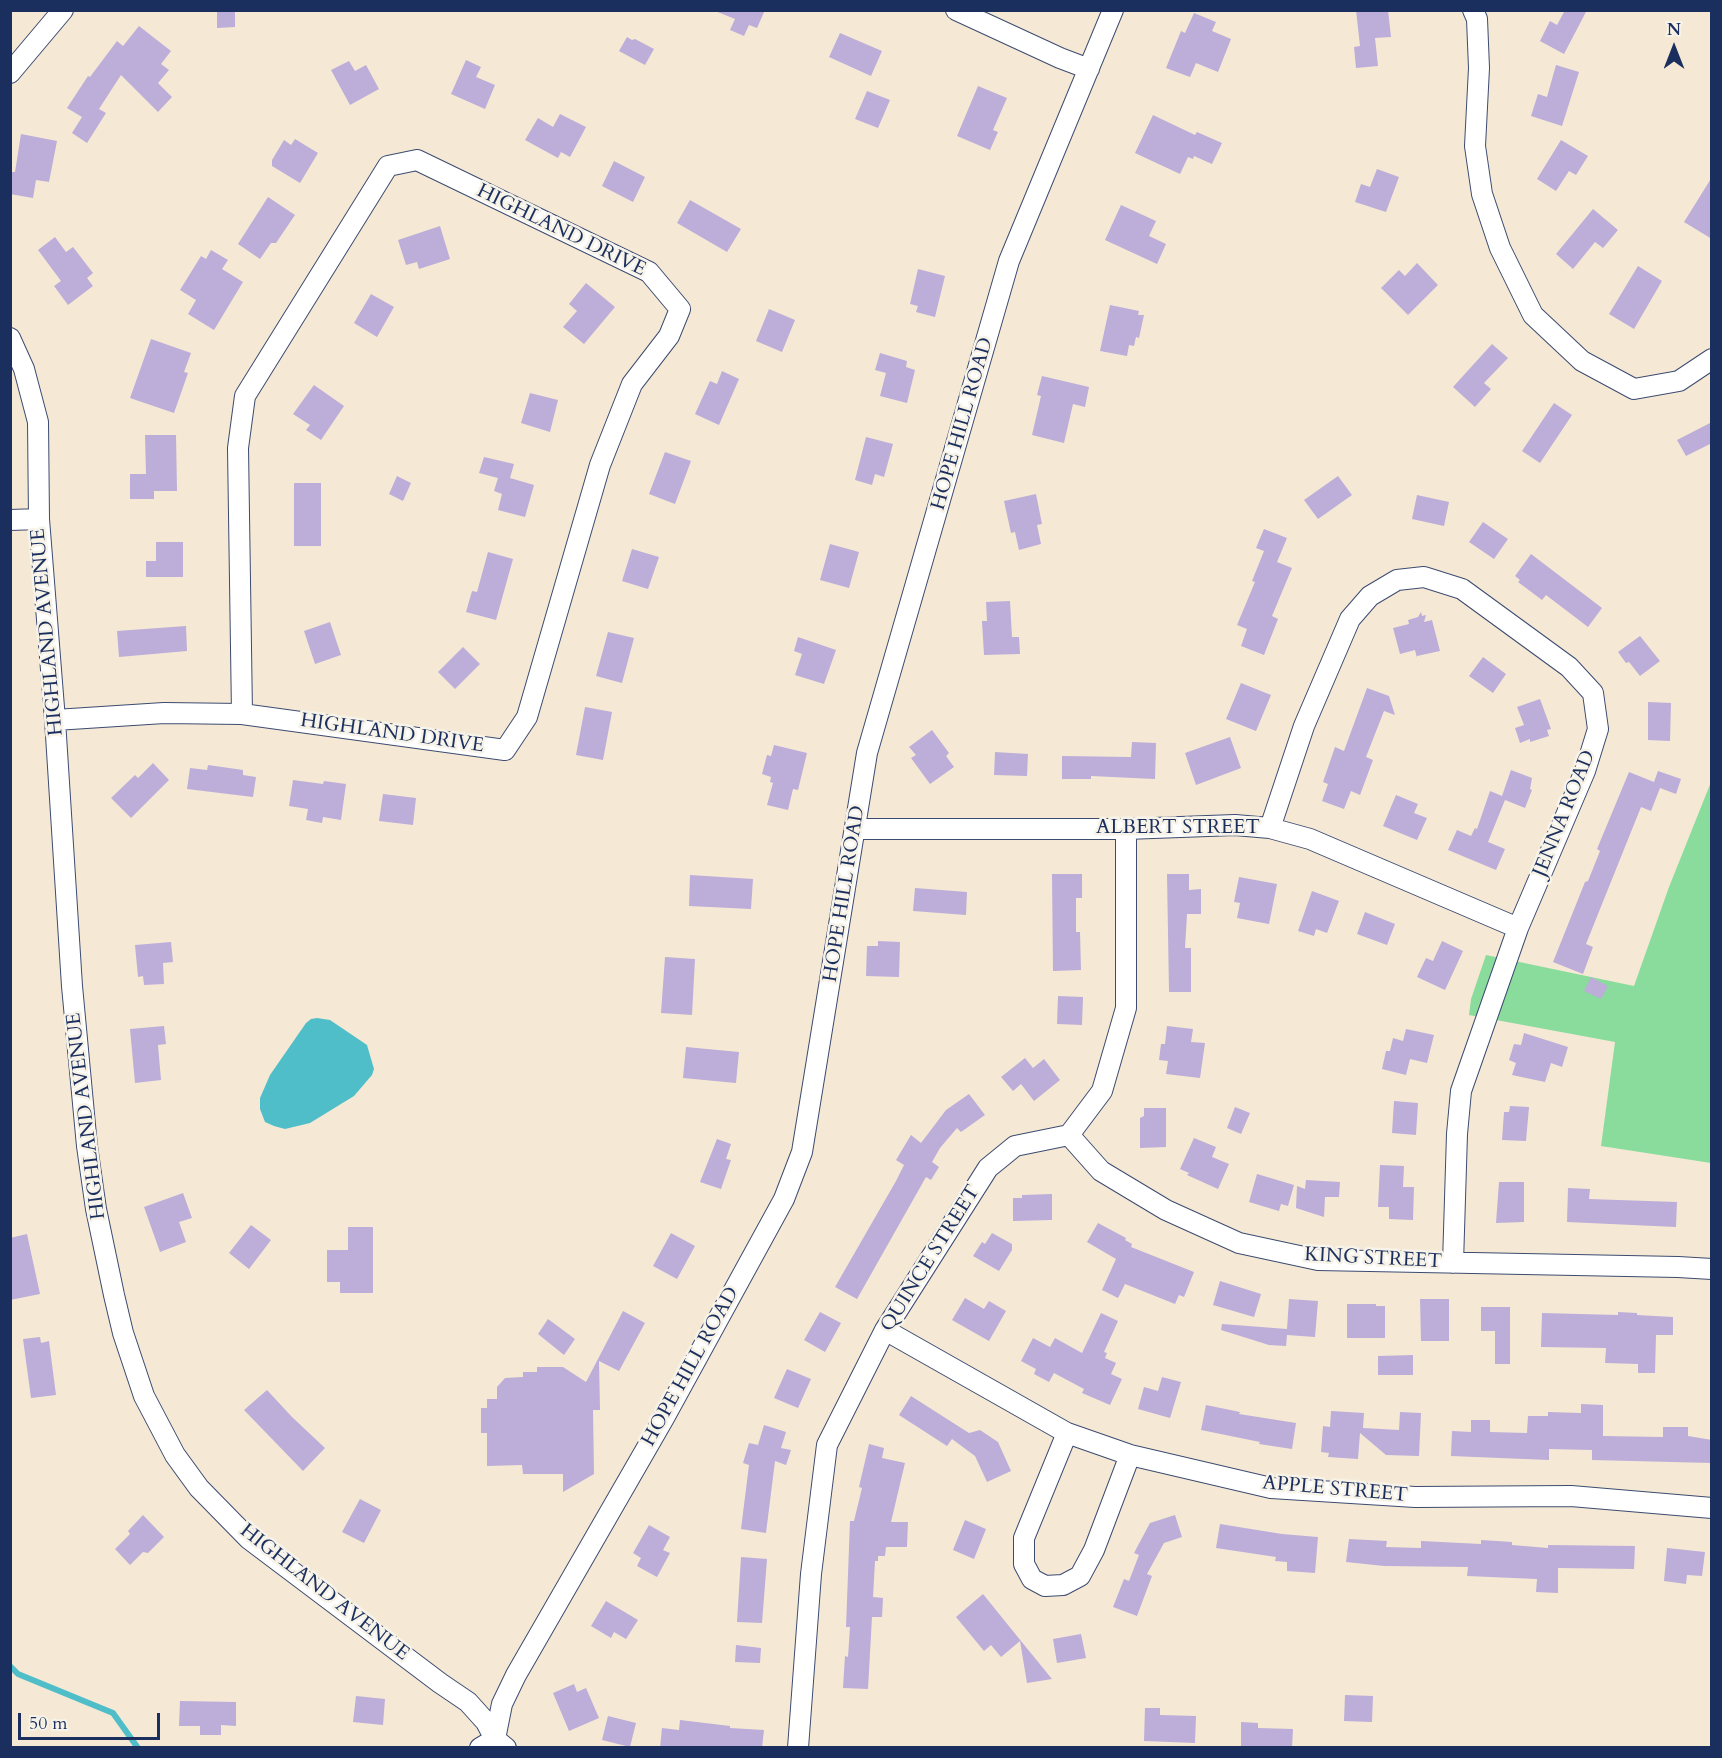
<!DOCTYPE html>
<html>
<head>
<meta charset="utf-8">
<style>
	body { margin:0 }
	#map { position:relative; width:1722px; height:1758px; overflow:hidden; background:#f5e9d5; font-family:Cardo,serif }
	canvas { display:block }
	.frame { position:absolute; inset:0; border:12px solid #1b2f5e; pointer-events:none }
	.north { position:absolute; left:1644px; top:18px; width:60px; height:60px; -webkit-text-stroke:4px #f7f3e8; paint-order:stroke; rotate:0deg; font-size:16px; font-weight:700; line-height:24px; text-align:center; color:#1b2f5e }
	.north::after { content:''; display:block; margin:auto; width:21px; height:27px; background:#1b2f5e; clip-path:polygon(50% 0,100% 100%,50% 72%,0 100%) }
	.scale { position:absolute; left:18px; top:1713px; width:142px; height:27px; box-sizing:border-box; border:3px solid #1b2f5e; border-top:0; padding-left:8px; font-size:18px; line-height:21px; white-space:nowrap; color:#1b2f5e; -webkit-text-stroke:4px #f7f3e8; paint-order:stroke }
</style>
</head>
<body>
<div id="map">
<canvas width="1722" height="1758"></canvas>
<div class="frame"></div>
<div class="north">N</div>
<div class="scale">50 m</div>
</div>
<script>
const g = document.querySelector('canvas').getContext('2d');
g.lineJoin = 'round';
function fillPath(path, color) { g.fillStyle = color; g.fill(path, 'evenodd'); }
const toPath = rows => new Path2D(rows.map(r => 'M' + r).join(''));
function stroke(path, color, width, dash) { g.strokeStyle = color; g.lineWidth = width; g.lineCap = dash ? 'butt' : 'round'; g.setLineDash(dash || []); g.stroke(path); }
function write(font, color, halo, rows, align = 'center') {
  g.font = font + ' Cardo,serif'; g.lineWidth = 5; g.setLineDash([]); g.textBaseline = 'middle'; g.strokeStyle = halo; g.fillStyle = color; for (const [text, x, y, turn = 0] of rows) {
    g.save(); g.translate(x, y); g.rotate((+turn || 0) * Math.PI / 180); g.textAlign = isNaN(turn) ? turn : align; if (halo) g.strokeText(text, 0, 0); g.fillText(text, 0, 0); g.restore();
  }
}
fillPath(toPath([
	[1711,782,1711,1163,1601,1146,1615,1042,1469,1015,1471,999,1486,955,1634,986,1669,887]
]), '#8adc9d');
fillPath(toPath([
	[317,1018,330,1020,367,1045,374,1069,372,1075,354,1096,310,1123,285,1129,274,1126,265,1122,260,1109,260,1098,270,1075,306,1023,311,1019]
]), '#50bec8');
stroke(toPath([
	[10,1666,18,1674,113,1713,138,1748]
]), '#50bec8', 6);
fillPath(toPath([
	[217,10,235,10,235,27,217,28],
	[739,10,765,10,757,28,749,25,744,36,730,30,735,19,715,11],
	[1356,10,1388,10,1391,37,1375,38,1378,66,1356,68,1354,47,1360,46],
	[1565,10,1587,10,1564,54,1540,41,1550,21,1557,25],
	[1194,13,1216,22,1212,31,1231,39,1218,72,1196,63,1190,77,1166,68,1181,31,1185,33],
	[139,26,171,51,161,64,169,70,158,83,172,97,158,112,121,75,99,109,106,113,87,143,72,133,82,117,67,108,88,76,90,77,117,41,123,46],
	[840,33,882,51,871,76,829,57],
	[627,37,632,40,635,39,654,49,645,65,619,51],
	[466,60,481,67,476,77,495,85,485,109,451,94],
	[349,61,355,71,366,65,379,89,350,105,331,70],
	[1556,65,1579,72,1562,126,1531,116,1538,94,1547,97],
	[978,86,1007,98,993,130,998,132,990,150,957,136],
	[867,91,890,100,878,128,855,119],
	[560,114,586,127,570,157,561,152,558,158,525,140,538,118,553,127],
	[1153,115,1195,135,1197,132,1222,143,1212,164,1194,156,1193,159,1188,157,1180,174,1135,153],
	[21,134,57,141,49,182,36,180,33,198,10,194,10,172,15,172],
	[295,139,318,153,300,183,272,166,272,160,284,140,291,145],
	[1561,140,1588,156,1576,175,1569,171,1556,191,1537,179],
	[614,161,645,177,633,202,602,186],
	[1377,169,1399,177,1386,212,1355,202,1361,184,1370,187],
	[1712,177,1712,239,1684,222],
	[268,197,295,215,276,243,271,243,260,259,238,244],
	[690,200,741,229,727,252,677,223],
	[1121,205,1156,221,1149,236,1166,244,1157,264,1105,240],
	[1593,209,1618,230,1603,248,1595,242,1573,269,1556,254],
	[440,226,450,259,419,269,417,262,406,265,398,240],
	[55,237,66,252,73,247,93,273,87,278,93,286,68,305,54,286,61,281,38,250],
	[211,250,228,260,222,269,243,282,214,330,188,314,196,300,180,290,201,256,206,259],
	[1417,263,1438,285,1408,315,1381,288,1399,270,1405,276],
	[1638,266,1662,281,1634,329,1609,314],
	[918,269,945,276,935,317,916,312,918,306,910,304],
	[586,283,615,307,584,344,563,327,577,311,569,304],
	[371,294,394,307,377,337,354,323],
	[1110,305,1139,311,1138,315,1144,315,1139,338,1136,337,1134,346,1129,345,1127,356,1100,351],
	[769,309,795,320,782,352,756,341],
	[151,339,191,353,184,372,188,373,174,413,130,398],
	[1492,344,1508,358,1484,383,1491,389,1475,407,1453,387],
	[880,353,907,361,906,367,915,370,907,403,880,396,886,373,875,370],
	[722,371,739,379,719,425,695,414,710,381,717,384],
	[1042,376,1089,387,1085,407,1073,404,1064,443,1032,435,1041,396,1037,395],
	[314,385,344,406,321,440,306,430,310,425,293,414],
	[530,393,558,400,550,432,521,423],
	[1554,403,1572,415,1540,463,1522,451],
	[1712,422,1712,443,1686,456,1677,440],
	[145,435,176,435,177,491,154,491,154,499,130,499,130,474,146,474],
	[866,437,893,444,884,477,875,474,872,485,855,480],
	[665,452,691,461,675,504,649,494],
	[484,457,514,464,510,478,534,485,525,517,498,510,502,494,494,491,498,478,479,473],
	[397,476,411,483,403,501,389,494],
	[1338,476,1352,495,1318,519,1304,500],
	[294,483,321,483,321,546,294,546],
	[1036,494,1042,524,1037,525,1041,544,1019,550,1015,532,1011,533,1004,501],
	[1417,495,1449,502,1444,526,1412,519],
	[1483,522,1508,539,1494,559,1469,542],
	[1264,529,1287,538,1277,562,1292,568,1272,616,1278,619,1264,655,1241,646,1247,629,1237,625,1255,582,1252,581,1264,551,1256,548],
	[156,542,183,542,183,577,146,577,146,561,156,561],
	[830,544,859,552,849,588,820,580],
	[632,549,659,557,648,589,622,581],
	[488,552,513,559,496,620,466,612,472,591,477,592],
	[1531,554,1602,608,1588,627,1546,595,1542,600,1518,582,1520,580,1515,576],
	[1010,601,1012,637,1019,637,1020,654,984,655,982,621,987,621,986,602],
	[1421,612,1422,616,1426,615,1424,622,1432,620,1440,651,1417,656,1417,658,1415,650,1400,654,1393,628,1409,624,1408,620,1418,617],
	[330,622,341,655,315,664,304,631],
	[186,626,187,651,119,657,117,631],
	[608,632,634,638,622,683,596,676],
	[1640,636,1660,661,1640,676,1629,662,1626,663,1618,652],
	[798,637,836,650,824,684,795,675,802,654,794,651],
	[463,647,480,664,455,689,438,672],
	[1483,657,1506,674,1493,693,1469,676],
	[1241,683,1271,695,1256,731,1226,719],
	[1367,688,1389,696,1395,715,1384,711,1366,757,1373,760,1360,795,1351,791,1344,809,1322,801,1328,784,1323,782,1335,747,1344,751],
	[1540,699,1551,729,1547,730,1549,736,1530,742,1530,739,1520,743,1515,728,1524,725,1517,707],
	[1648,702,1671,703,1670,741,1648,740],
	[585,707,612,712,603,760,576,755],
	[932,730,949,753,946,756,954,767,930,784,911,758,916,755,909,747],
	[1230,737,1241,768,1196,785,1185,753],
	[1132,742,1156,743,1155,779,1091,776,1091,779,1062,779,1062,756,1131,757],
	[774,745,807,753,798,790,793,789,788,810,767,805,773,783,770,782,771,777,762,774,767,755,771,756],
	[995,752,1028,754,1027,776,994,775],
	[153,763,169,780,131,818,111,798,135,775,138,778],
	[208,765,243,770,243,775,256,777,253,797,187,789,190,768,207,770],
	[1511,770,1532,778,1530,789,1532,790,1525,808,1505,800,1488,842,1505,849,1496,870,1448,850,1457,830,1471,836,1475,828,1477,829,1490,791,1502,796],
	[1658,771,1681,779,1676,794,1660,788,1651,811,1641,807,1586,944,1593,947,1583,974,1553,962,1585,882,1588,881,1600,851,1597,849,1629,772,1654,782],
	[293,780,323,784,324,781,346,784,341,820,323,817,322,823,306,820,308,809,289,806],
	[383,794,416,798,413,825,379,821],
	[1396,795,1418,804,1414,813,1427,818,1417,840,1383,826],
	[1052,874,1082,874,1082,898,1076,898,1076,932,1080,932,1081,970,1053,971],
	[1167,874,1189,874,1189,890,1201,889,1201,914,1187,914,1185,948,1191,948,1191,992,1169,992],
	[690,875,753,879,751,909,689,906],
	[1239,877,1277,884,1269,924,1237,918,1240,903,1234,902],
	[915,888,967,892,966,915,913,911],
	[1312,891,1339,901,1327,933,1316,929,1314,936,1298,931],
	[1365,912,1395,924,1387,945,1357,934],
	[878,941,900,942,899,977,866,976,867,946,878,946],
	[1442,941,1463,951,1445,990,1417,977,1426,958,1433,961],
	[171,942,173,962,163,963,164,984,144,985,143,976,138,977,135,945],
	[665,957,695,959,692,1015,661,1013],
	[1591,977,1608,986,1601,999,1584,991],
	[1058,996,1083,997,1082,1025,1057,1024],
	[164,1026,166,1044,158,1045,161,1080,135,1083,130,1029],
	[1167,1026,1193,1029,1191,1042,1205,1043,1200,1078,1166,1074,1168,1061,1159,1060,1161,1044,1165,1044],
	[1406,1029,1434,1035,1427,1063,1410,1059,1406,1075,1382,1069,1386,1051,1390,1051,1393,1038,1403,1041],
	[1524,1033,1568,1047,1562,1067,1551,1063,1545,1082,1512,1075,1516,1063,1509,1060,1514,1044,1521,1045],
	[686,1047,739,1052,736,1083,683,1078],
	[1025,1058,1033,1068,1044,1059,1060,1080,1034,1101,1021,1084,1013,1091,1001,1077],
	[969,1094,985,1115,961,1132,957,1128,940,1148,932,1162,939,1167,931,1180,926,1177,857,1299,835,1287,896,1181,904,1165,896,1160,911,1135,921,1143,946,1110],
	[1394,1101,1418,1103,1416,1135,1392,1133],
	[1510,1106,1529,1107,1526,1141,1502,1140,1504,1112,1509,1112],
	[1235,1107,1250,1113,1241,1134,1227,1128],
	[1144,1108,1166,1108,1166,1147,1140,1148,1140,1118,1144,1116],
	[1194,1138,1216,1147,1212,1157,1229,1164,1218,1189,1187,1175,1189,1173,1180,1169],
	[717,1139,731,1144,726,1159,731,1160,721,1189,700,1182],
	[1380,1165,1404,1166,1403,1187,1414,1187,1413,1220,1389,1219,1389,1207,1378,1207],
	[1257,1174,1294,1185,1288,1206,1281,1204,1279,1211,1249,1202],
	[1306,1180,1340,1182,1339,1197,1325,1197,1324,1217,1296,1208,1297,1186,1305,1189],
	[1499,1182,1524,1182,1524,1222,1496,1223],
	[1568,1188,1590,1189,1589,1199,1677,1202,1676,1227,1567,1222],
	[183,1193,192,1218,179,1222,186,1242,160,1252,144,1207],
	[1052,1194,1052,1220,1013,1221,1013,1198,1022,1198,1022,1195],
	[1098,1223,1126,1238,1125,1240,1132,1244,1131,1247,1194,1272,1184,1297,1179,1295,1175,1304,1125,1284,1118,1298,1102,1290,1116,1259,1087,1242],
	[251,1225,271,1240,249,1269,229,1253],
	[348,1227,373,1227,373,1293,340,1293,340,1282,327,1282,327,1250,348,1250],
	[671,1233,695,1246,677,1279,653,1266],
	[992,1233,1012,1244,1012,1250,999,1271,973,1256,982,1242,985,1244],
	[27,1234,40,1294,10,1300,10,1238],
	[1220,1281,1261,1294,1254,1317,1213,1305],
	[965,1298,984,1309,989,1301,1006,1311,989,1341,952,1320],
	[1289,1299,1318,1301,1315,1337,1287,1335,1286,1346,1269,1345,1221,1330,1222,1324,1287,1329],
	[1420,1299,1449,1299,1449,1341,1421,1341],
	[1347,1304,1376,1304,1376,1306,1385,1306,1385,1338,1347,1338],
	[1481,1307,1510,1307,1510,1364,1495,1364,1495,1331,1481,1331],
	[623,1311,645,1323,619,1371,599,1361,600,1410,593,1410,594,1474,563,1492,563,1474,523,1474,522,1465,487,1466,487,1433,481,1433,481,1408,487,1408,487,1399,497,1399,497,1387,505,1378,523,1377,523,1372,537,1372,537,1367,563,1367,586,1382],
	[820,1312,841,1323,825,1352,804,1340],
	[1618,1312,1637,1313,1637,1315,1673,1317,1673,1335,1656,1335,1655,1373,1638,1373,1638,1364,1605,1363,1606,1348,1541,1347,1542,1313,1618,1315],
	[1101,1313,1118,1321,1104,1352,1107,1353,1105,1358,1116,1363,1111,1374,1122,1379,1110,1405,1082,1393,1084,1389,1054,1373,1049,1382,1034,1374,1036,1369,1021,1361,1033,1338,1050,1347,1055,1338,1082,1353],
	[548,1319,575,1339,564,1355,538,1334],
	[40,1337,41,1343,49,1341,56,1395,31,1398,23,1339],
	[1413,1355,1413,1375,1378,1375,1378,1356],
	[787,1369,811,1379,798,1408,774,1398],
	[1162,1377,1181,1382,1170,1418,1138,1409,1144,1387,1158,1391],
	[267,1390,292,1417,325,1448,303,1471,244,1410],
	[911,1396,969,1433,980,1430,998,1442,1011,1471,987,1482,975,1456,952,1439,947,1446,899,1415],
	[1581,1404,1603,1405,1603,1436,1663,1437,1663,1427,1688,1427,1688,1436,1712,1440,1712,1463,1592,1460,1592,1450,1549,1449,1549,1460,1451,1456,1452,1431,1471,1432,1471,1420,1490,1420,1490,1432,1527,1433,1528,1416,1548,1416,1548,1412,1581,1413],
	[1206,1405,1240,1412,1239,1414,1296,1423,1292,1449,1259,1444,1260,1442,1201,1430],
	[1331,1411,1364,1413,1363,1428,1399,1430,1400,1412,1421,1413,1419,1456,1386,1455,1360,1433,1358,1459,1328,1457,1329,1453,1321,1452,1323,1426,1330,1427],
	[764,1425,786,1432,781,1448,791,1450,786,1465,775,1461,766,1533,741,1529,749,1465,743,1463,749,1443,758,1445],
	[869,1444,884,1448,882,1458,905,1463,891,1522,908,1522,907,1547,886,1547,885,1556,878,1556,878,1561,875,1561,873,1597,883,1598,882,1617,872,1617,868,1689,843,1688,845,1656,848,1657,850,1627,846,1627,850,1521,854,1521,862,1488,859,1487],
	[360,1499,381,1510,364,1543,342,1532],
	[143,1515,164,1537,148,1553,143,1552,130,1565,115,1549,130,1534,128,1531],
	[1175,1515,1182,1537,1164,1543,1147,1574,1152,1576,1137,1616,1113,1607,1124,1579,1129,1581,1139,1555,1134,1553,1150,1523],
	[965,1520,986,1529,974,1559,953,1550],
	[1220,1524,1282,1534,1318,1537,1315,1573,1287,1571,1287,1562,1275,1561,1276,1557,1216,1548],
	[649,1525,670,1537,663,1550,670,1553,657,1577,637,1566,641,1558,633,1553],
	[1349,1539,1387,1541,1386,1547,1421,1548,1421,1541,1481,1544,1481,1540,1512,1542,1512,1545,1548,1548,1548,1545,1635,1546,1634,1569,1558,1568,1558,1593,1536,1592,1537,1579,1467,1576,1468,1567,1384,1566,1346,1562],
	[1667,1548,1705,1552,1702,1576,1687,1575,1686,1584,1664,1581],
	[741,1557,767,1559,762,1623,737,1622],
	[983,1594,1021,1641,1052,1679,1027,1683,1020,1641,1001,1657,991,1645,984,1651,956,1617],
	[606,1601,638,1620,626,1639,614,1632,611,1638,591,1626],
	[1081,1634,1086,1658,1057,1663,1053,1639],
	[736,1645,761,1648,760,1663,735,1662],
	[574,1684,577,1692,586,1688,599,1718,569,1731,553,1693],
	[1345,1695,1373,1696,1372,1722,1344,1721],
	[356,1696,385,1699,383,1725,353,1722],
	[180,1701,236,1702,236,1726,221,1725,221,1735,200,1735,200,1726,179,1726],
	[1145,1708,1160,1708,1160,1715,1196,1716,1195,1743,1144,1741],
	[608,1716,636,1723,630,1747,602,1740],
	[680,1720,730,1726,730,1728,764,1730,762,1748,660,1748,662,1728,679,1730],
	[1241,1722,1258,1723,1258,1728,1293,1729,1292,1748,1241,1748]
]), '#bdadd9');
const minor = toPath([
	[956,10,1060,58,1089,69],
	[1473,10,1477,19,1479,68,1475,146,1482,194,1500,248,1533,315,1582,361,1634,389,1679,381,1712,359],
	[10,73,63,10],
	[417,160,649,272,680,309,669,336,632,384,600,465,527,717,505,750,242,714,238,448,245,396,388,166,417,160],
	[10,338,24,369,38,422,39,519,55,720,72,986,87,1146,96,1209,114,1295,123,1333,144,1396,175,1455,199,1488,249,1539,440,1683,468,1702,486,1722,495,1739],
	[10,520,39,519],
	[55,720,164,713,242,714],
	[1270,828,1304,726,1350,619,1370,596,1397,580,1424,577,1462,589,1569,667,1593,693,1598,729,1585,771,1518,928,1461,1091,1457,1134,1453,1263],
	[855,829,1126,829,1235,825,1270,828,1310,839,1518,928],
	[1069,1135,1101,1171,1166,1210,1239,1243,1318,1260,1678,1267,1712,1269],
	[885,1330,1067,1433,1130,1455,1271,1488,1415,1497,1571,1496,1712,1508],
	[1067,1433,1024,1538,1024,1564,1032,1579,1045,1586,1063,1585,1080,1576,1094,1550,1130,1455],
	[495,1739,502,1704,516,1675,664,1418,784,1199,802,1152,867,753,1009,261,1113,10],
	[480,1748,495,1739,506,1748],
	[798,1748,811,1574,827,1445,885,1330,988,1168,1015,1146,1069,1135,1102,1091,1126,1008,1126,829]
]);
stroke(minor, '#3c4b70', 22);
stroke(minor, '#fff', 20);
write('20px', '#1b2f5e', '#f7f3e8', [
	["HIGHLAND DRIVE",561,231,26],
	["HOPE HILL ROAD",963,424,-74],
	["HIGHLAND AVENUE",48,632,-95],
	["HIGHLAND DRIVE",392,734,8],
	["JENNA ROAD",1565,814,-68],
	["ALBERT STREET",1178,828],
	["HOPE HILL ROAD",845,894,-81],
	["HIGHLAND AVENUE",87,1116,-97],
	["QUINCE STREET",931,1259,-58],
	["KING STREET",1373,1259,3],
	["HOPE HILL ROAD",691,1367,-61],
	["APPLE STREET",1335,1490,5],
	["HIGHLAND AVENUE",324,1593,38]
]);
</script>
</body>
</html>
